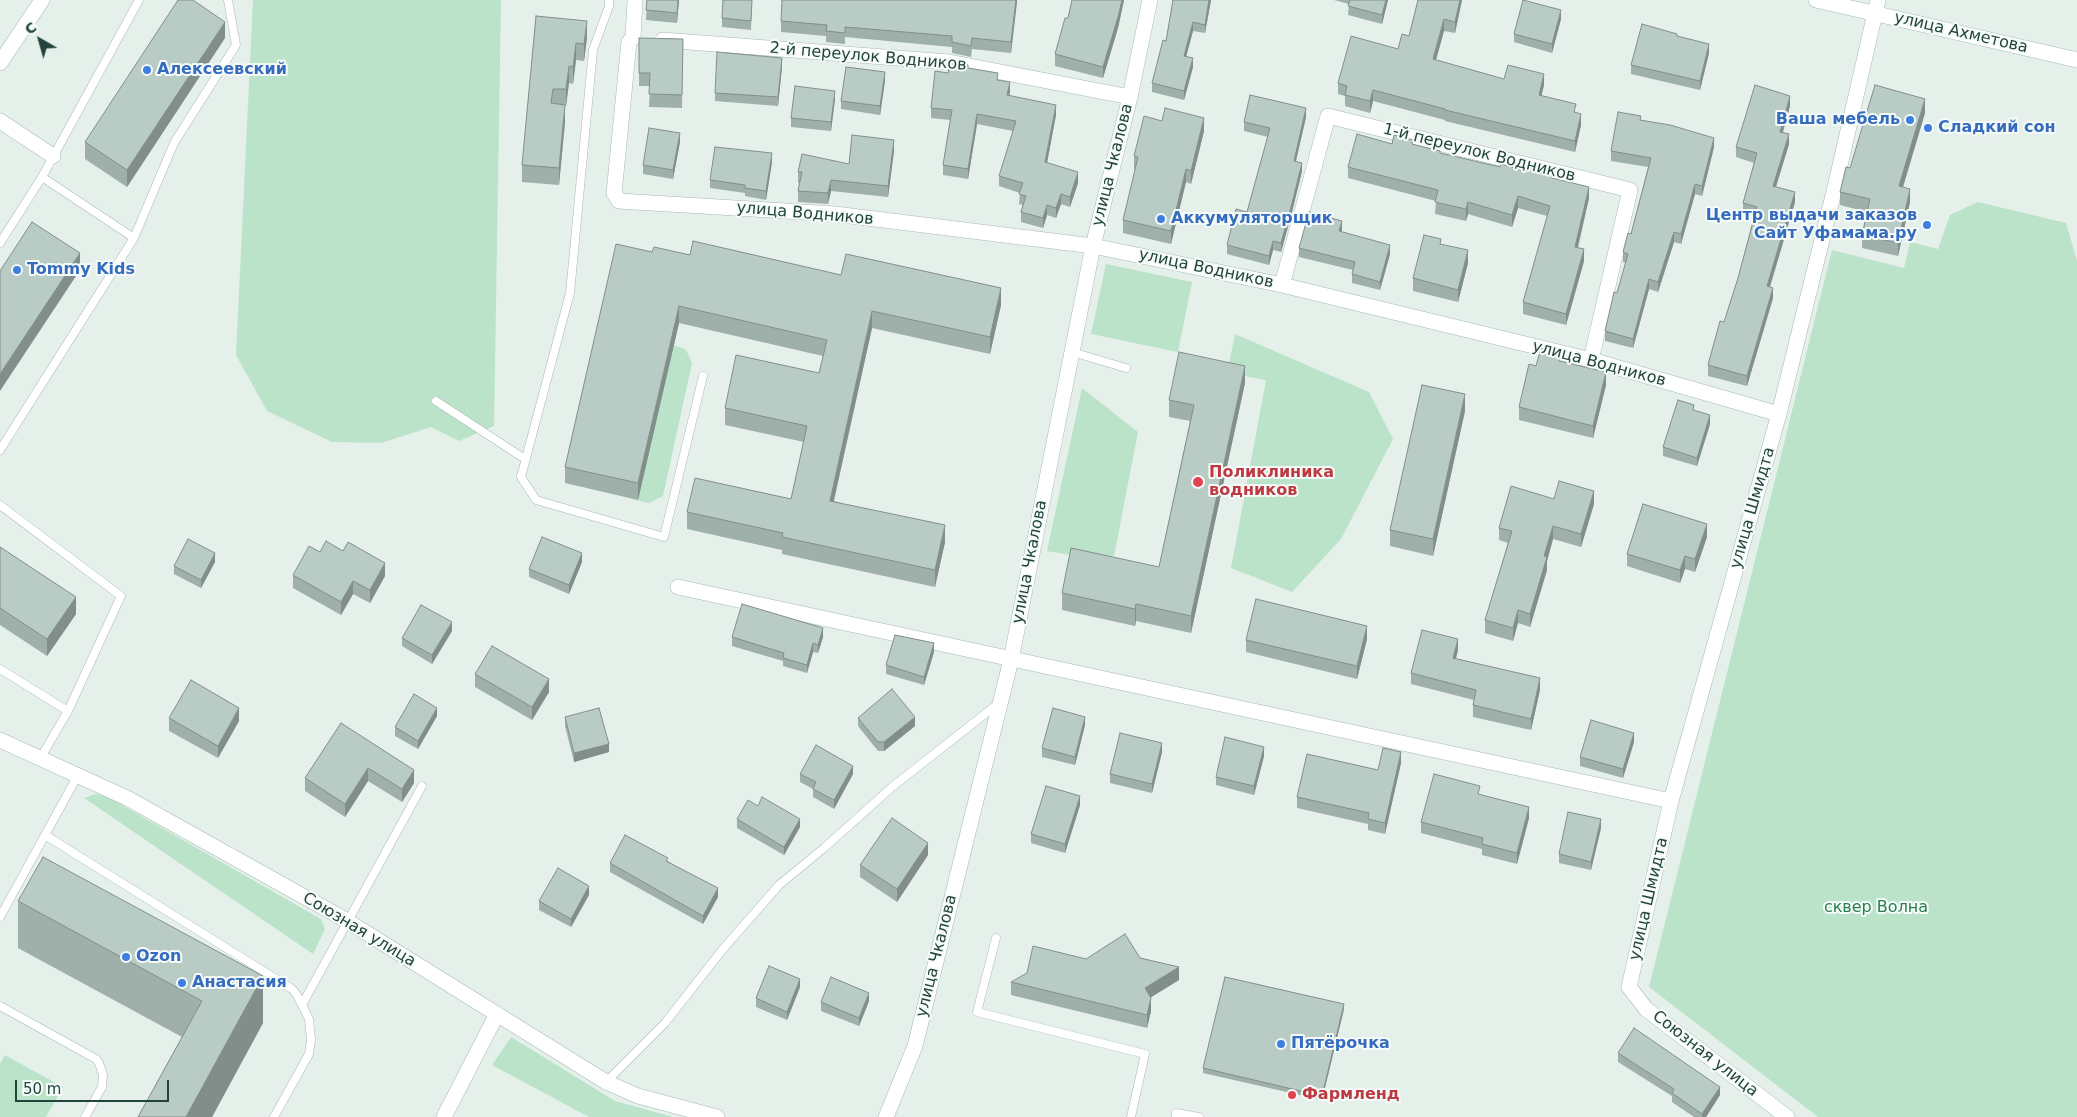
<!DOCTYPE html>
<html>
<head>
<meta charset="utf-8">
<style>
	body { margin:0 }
	#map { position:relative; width:2077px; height:1117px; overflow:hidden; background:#e5f0eb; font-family:"DejaVu Sans",sans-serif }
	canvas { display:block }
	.north { position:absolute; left:15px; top:15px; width:50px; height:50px; -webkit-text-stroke:4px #f6fbf9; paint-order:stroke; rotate:322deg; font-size:14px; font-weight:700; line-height:20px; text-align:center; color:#21443d }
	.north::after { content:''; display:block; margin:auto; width:18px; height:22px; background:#21443d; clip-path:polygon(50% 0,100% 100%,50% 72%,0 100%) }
	.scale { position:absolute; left:15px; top:1080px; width:154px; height:22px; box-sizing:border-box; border:2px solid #21443d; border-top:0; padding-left:6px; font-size:15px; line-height:18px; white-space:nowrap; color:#21443d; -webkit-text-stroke:4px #f6fbf9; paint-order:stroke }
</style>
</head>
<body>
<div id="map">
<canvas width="2077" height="1117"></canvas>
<div class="north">С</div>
<div class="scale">50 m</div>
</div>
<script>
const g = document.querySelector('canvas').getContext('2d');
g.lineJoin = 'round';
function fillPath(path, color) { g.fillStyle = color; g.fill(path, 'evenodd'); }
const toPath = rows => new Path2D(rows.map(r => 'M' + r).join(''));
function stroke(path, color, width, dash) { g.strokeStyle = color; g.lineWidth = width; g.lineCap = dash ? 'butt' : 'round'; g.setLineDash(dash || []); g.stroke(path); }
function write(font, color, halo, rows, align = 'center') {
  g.font = font + ' "DejaVu Sans",sans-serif'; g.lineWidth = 4; g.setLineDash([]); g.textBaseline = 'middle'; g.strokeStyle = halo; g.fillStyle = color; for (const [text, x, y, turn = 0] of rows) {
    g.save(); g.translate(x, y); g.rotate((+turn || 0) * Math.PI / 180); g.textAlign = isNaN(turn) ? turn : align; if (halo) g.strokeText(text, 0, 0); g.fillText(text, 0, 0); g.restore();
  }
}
fillPath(toPath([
	[253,0,501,0,494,426,459,441,431,427,381,443,332,442,267,411,236,355],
	[1978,202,2066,223,2077,261,2077,1117,1818,1117,1649,987,1832,250,1904,268,1910,242,1938,249,1950,215],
	[1106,264,1192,282,1178,352,1091,334],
	[1235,334,1369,392,1393,439,1341,539,1292,592,1231,568,1266,380,1227,373],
	[667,342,686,350,692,363,663,496,649,503,631,499],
	[1082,388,1138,432,1114,556,1093,559,1047,551],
	[96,794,106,796,321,919,325,929,313,954,84,798],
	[511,1037,615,1101,673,1117,589,1117,492,1065],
	[5,1055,63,1087,46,1117,0,1117,0,1064]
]), '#bbe3c9');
const lane = toPath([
	[609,0,609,6,593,50,570,293,521,477,536,500,664,537,703,376],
	[42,177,134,238],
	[0,243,42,177,139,0],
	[1072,352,1126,368],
	[436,401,525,459],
	[0,450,134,238,174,143,236,45,228,0],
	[0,505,121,596,68,711,41,757],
	[0,669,68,711],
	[45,835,292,989,297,995,309,1019,311,1040,309,1054,274,1117],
	[0,917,78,775],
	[996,938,977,1012,1145,1054,1131,1117],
	[303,1003,422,786],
	[0,1006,96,1059,99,1063,103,1075,102,1087,85,1117],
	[606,1082,665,1023,723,949,779,885,824,848,892,787,999,703],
	[1176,1117,1176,1113,1199,1117]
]);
const street = toPath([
	[635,0,633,38,629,42,614,193,619,201,835,214,1093,246,1282,285,1591,360,1779,414],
	[663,40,949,62,1130,97],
	[0,63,42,0],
	[0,121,53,156],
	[1282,285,1328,116,1630,190,1591,360],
	[678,587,1671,801],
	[0,740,127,798,344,919,606,1082,638,1096,717,1117],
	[444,1117,497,1014],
	[886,1117,915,1046,1011,660,1093,246,1130,97,1150,0],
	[1787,1117,1646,1009,1629,987,1671,801,1779,414,1836,183,1878,0]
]);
const secondary = toPath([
	[1816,0,2077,60]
]);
stroke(lane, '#a6b9b3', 9);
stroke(street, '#a6b9b3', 16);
stroke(secondary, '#a1bdb5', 16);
stroke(lane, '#fff', 8);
stroke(street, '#fff', 15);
stroke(secondary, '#fff', 15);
fillPath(toPath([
	[647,0,679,0,677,23,646,20],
	[752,0,751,30,722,27,722,18],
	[1017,0,1011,53,972,49,971,57,952,53,952,47,845,37,845,44,826,42,826,36,781,32,781,21],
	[1072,0,1124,0,1118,28,1103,78,1055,66,1055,54,1068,18],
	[1173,0,1211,0,1205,33,1193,31,1186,56,1193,67,1184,100,1152,92,1152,83,1166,41],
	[1334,0,1388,0,1382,24,1348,15,1349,4],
	[1418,0,1462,0,1455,33,1444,31,1436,60,1504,79,1544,85,1541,96,1576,112,1581,125,1575,152,1445,121,1445,120,1373,101,1370,113,1345,106,1345,96,1338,94,1338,83,1398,49,1409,36],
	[536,16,587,38,584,61,576,60,573,84,569,83,566,106,565,106,565,122,559,185,522,182,522,165],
	[1561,19,1552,53,1514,42,1514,34],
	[1677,36,1709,53,1700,90,1631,74,1631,65],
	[225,38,127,187,85,159,85,142],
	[639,38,683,39,682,108,649,107,650,86,639,86],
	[782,67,778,106,715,101,715,93],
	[968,68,998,80,1010,92,1009,95,1056,115,1047,163,1078,183,1070,207,1061,204,1056,218,1047,215,1043,228,1021,222,1021,212,1023,205,1019,204,1020,193,999,186,999,176,1013,131,977,124,968,179,943,175,943,165,950,120,931,118,931,108],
	[885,81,880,115,841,109,841,101],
	[835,99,831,131,791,127,791,118],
	[1790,106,1783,132,1789,144,1776,187,1795,202,1770,287,1773,298,1747,386,1708,376,1708,365,1724,322,1738,278,1754,216,1743,213,1743,203,1754,163,1736,157,1736,147],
	[1925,113,1903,187,1910,202,1898,256,1862,248,1862,235,1867,212,1840,205,1840,192,1850,168],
	[1306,117,1296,161,1302,171,1291,216,1281,252,1273,250,1269,265,1227,254,1227,245,1247,212,1268,137,1244,131,1244,122],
	[1641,120,1714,147,1702,196,1695,194,1681,244,1674,242,1658,292,1649,289,1633,348,1605,341,1605,331,1626,263,1623,262,1623,252,1631,234,1648,167,1611,161,1611,151],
	[1204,131,1191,184,1186,182,1171,244,1123,233,1123,220,1136,169,1134,169,1134,156],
	[680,142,673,179,643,174,643,165],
	[1392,144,1413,144,1440,154,1500,167,1524,171,1555,179,1589,198,1578,248,1584,261,1566,325,1523,314,1523,302,1547,216,1518,208,1512,227,1468,214,1466,221,1435,214,1436,201,1348,178,1348,167],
	[894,151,888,197,831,191,828,204,798,202,798,191,799,183,798,183,798,172,849,164],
	[772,162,766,200,745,196,745,193,710,188,710,180],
	[1342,230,1341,232,1390,254,1380,290,1352,283,1352,274,1353,270,1299,257,1299,248],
	[1441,244,1468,263,1458,302,1413,291,1413,278],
	[652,252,690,255,841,275,1001,305,990,354,872,328,834,501,945,542,935,587,782,554,782,550,687,529,687,512,791,499,804,442,725,425,725,408,819,373,823,356,679,323,638,500,565,483,565,467],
	[1560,361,1606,385,1593,438,1519,420,1519,407,1536,366],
	[1245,383,1191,633,1136,621,1135,626,1062,610,1062,593,1159,567,1190,421,1169,417,1169,400],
	[1465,411,1433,556,1390,546,1390,530],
	[1710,424,1697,466,1663,456,1663,447],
	[1594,504,1581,547,1553,539,1547,561,1547,570,1530,627,1518,623,1513,641,1485,633,1485,620,1508,543,1499,540,1499,528],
	[1707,537,1695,572,1685,569,1680,583,1627,566,1627,554],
	[0,547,76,614,47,656,0,625],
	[320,552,385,576,370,603,353,594,341,615,293,588,293,575],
	[215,562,201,588,174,574,174,566],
	[582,562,569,594,529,577,529,569],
	[452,631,432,664,402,646,402,638],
	[732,637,823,637,818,653,813,652,807,673,783,666,783,661,732,646],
	[1367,639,1357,679,1246,652,1246,640],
	[1458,650,1456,659,1540,690,1531,730,1473,717,1473,705,1474,700,1411,684,1411,673],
	[934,652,924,685,886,674,886,665],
	[475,674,549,692,532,720,475,687],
	[437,716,418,749,395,736,395,727],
	[565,717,609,752,574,762,565,726],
	[169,718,239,721,218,758,169,731],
	[858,718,915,726,884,751,878,751,858,726],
	[341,723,414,783,402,802,368,781,345,817,305,791,305,778],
	[1085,725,1075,765,1042,757,1042,748],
	[1634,742,1623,778,1580,766,1580,757],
	[1162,752,1152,793,1110,783,1110,774],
	[1264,756,1254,795,1216,785,1216,777],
	[1401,763,1385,834,1368,830,1368,824,1297,808,1297,797],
	[800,774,853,774,834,809,813,797,813,789,800,782],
	[1480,794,1529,818,1517,864,1482,855,1482,849,1421,833,1421,822],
	[1080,805,1065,853,1031,843,1031,834],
	[758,806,800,827,784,855,737,828,737,819],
	[1601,828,1591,870,1559,863,1559,854],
	[928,855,897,902,860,877,860,865],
	[668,861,718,897,703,924,610,872,610,863],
	[589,895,571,927,539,910,539,901],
	[18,901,263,1023,212,1117,138,1117,182,1037,18,948],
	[1086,959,1179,980,1151,997,1151,1011,1147,1028,1011,995,1011,982],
	[800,987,787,1020,756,1007,756,998],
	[869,1001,859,1026,821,1011,821,1002],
	[1344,1009,1322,1100,1203,1073,1203,1068],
	[1618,1053,1720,1095,1706,1117,1694,1117,1672,1102,1672,1096,1618,1062]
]), '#9fafa9');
fillPath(toPath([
	[678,0,679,0,677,23,677,13],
	[1016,0,1017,0,1017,2,1011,53,1011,42],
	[1122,0,1124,0,1118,28,1103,78,1103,67],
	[1209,0,1211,0,1205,33,1205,25],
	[1386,0,1388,0,1382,24,1382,15],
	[1460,0,1462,0,1455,33,1455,22],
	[1561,10,1561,19,1552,53,1552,44],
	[1444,19,1444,31,1433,70,1433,59],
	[587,21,587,38,584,61,584,44],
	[225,22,225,38,127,187,127,170],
	[1193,22,1193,31,1184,65,1184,56],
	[576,43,576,60,573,84,573,67],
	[1709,44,1709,53,1700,90,1700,81],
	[782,58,782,67,778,106,778,97],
	[1193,58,1193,67,1184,100,1184,91],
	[569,66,569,83,566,106,566,89],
	[885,72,885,81,880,115,880,106],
	[1544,74,1544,85,1539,106,1539,95],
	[1010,82,1010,92,1007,105,1007,95],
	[1373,90,1373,101,1370,113,1370,101],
	[835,91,835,99,831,131,831,122],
	[1790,96,1790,106,1780,142,1780,132],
	[1925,99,1925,113,1899,200,1899,186],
	[565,105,565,122,559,185,559,168],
	[1056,105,1056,115,1045,173,1045,162],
	[1306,108,1306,117,1294,169,1294,161],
	[977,114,977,124,968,179,968,169],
	[1581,114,1581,125,1575,152,1575,141],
	[1204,118,1204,131,1191,184,1191,171],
	[680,133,680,142,673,179,673,170],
	[1789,134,1789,144,1773,196,1773,186],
	[1714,138,1714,147,1702,196,1702,186],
	[894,140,894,151,888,197,888,186],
	[772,153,772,162,766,200,766,191],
	[1302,163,1302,171,1291,216,1281,252,1281,243],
	[1186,169,1186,182,1171,244,1171,231],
	[1078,172,1078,183,1070,207,1070,197],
	[831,180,831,191,828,204,828,193],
	[1695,184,1695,194,1681,244,1681,234],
	[1589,187,1589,198,1575,258,1575,247],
	[1910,189,1910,202,1898,256,1898,243],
	[1795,192,1795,202,1767,296,1767,286],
	[1061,194,1061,204,1056,218,1056,208],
	[1518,196,1518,208,1512,227,1512,215],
	[1468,202,1468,214,1466,221,1466,209],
	[1047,205,1047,215,1043,228,1043,218],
	[1342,221,1342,230,1339,240,1339,231],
	[1674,232,1674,242,1658,292,1658,282],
	[1273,241,1273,250,1269,265,1269,256],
	[1390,245,1390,254,1380,290,1380,282],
	[1584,249,1584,261,1566,325,1566,314],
	[1468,250,1468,263,1458,302,1458,290],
	[80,253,80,270,0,391,0,374],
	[1649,279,1649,289,1633,348,1633,339],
	[1001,288,1001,305,990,354,990,337],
	[1773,288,1773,298,1747,386,1747,376],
	[679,306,679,323,638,500,638,483],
	[872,311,872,328,830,517,830,501],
	[1245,366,1245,383,1191,633,1191,616],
	[1606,372,1606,385,1593,438,1593,426],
	[1465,394,1465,411,1433,556,1433,539],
	[1710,415,1710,424,1697,466,1697,458],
	[1594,491,1594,504,1581,547,1581,534],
	[1707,524,1707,537,1695,572,1695,559],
	[945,525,945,542,935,587,935,570],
	[1553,526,1553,539,1547,561,1547,570,1530,627,1530,614,1544,556],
	[215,553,215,562,201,588,201,580],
	[582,553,582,562,569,594,569,585],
	[1685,556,1685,569,1680,583,1680,570],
	[385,563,385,576,370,603,370,590],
	[353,581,353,594,341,615,341,602],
	[76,597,76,614,47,656,47,639],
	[1136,604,1136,621,1135,626,1135,609],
	[1518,610,1518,623,1513,641,1513,628],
	[452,622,452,631,432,664,432,655],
	[1367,626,1367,639,1357,679,1357,666],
	[823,628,823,637,818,653,818,645],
	[1458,639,1458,650,1453,669,1453,658],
	[813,643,813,652,807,673,807,665],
	[934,643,934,652,924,685,924,677],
	[1540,678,1540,690,1531,730,1531,719],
	[549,679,549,692,532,720,532,707],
	[239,708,239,721,218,758,218,746],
	[437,708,437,716,418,749,418,741],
	[915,717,915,726,884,751,884,742],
	[1085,717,1085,725,1075,765,1075,757],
	[1634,733,1634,742,1623,778,1623,769],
	[1162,743,1162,752,1152,793,1152,784],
	[609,744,609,752,574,762,574,753],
	[1264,747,1264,756,1254,795,1254,786],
	[1401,752,1401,763,1385,834,1385,823],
	[853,766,853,774,834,809,834,800],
	[368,768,368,781,345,817,345,804],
	[414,770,414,783,402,802,402,789],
	[1080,796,1080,805,1065,853,1065,844],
	[1529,807,1529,818,1517,864,1517,853],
	[800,819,800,827,784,855,784,847],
	[1601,819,1601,828,1591,870,1591,862],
	[928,843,928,855,897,902,897,889],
	[589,886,589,895,571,927,571,919],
	[718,888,718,897,703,924,703,916],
	[1179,967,1179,980,1145,1001,1145,988],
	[263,976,263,1023,212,1117,186,1117],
	[800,979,800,987,787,1020,787,1012],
	[869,993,869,1001,859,1026,859,1018],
	[1151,998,1151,1011,1147,1028,1147,1015],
	[1344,1004,1344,1009,1322,1100,1322,1096],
	[1720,1087,1720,1095,1706,1117,1702,1117,1702,1114]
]), '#828e8a');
const building = toPath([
	[178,0,193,0,225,22,127,170,85,142,178,0],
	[647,0,678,0,677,13,646,10,647,0],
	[723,0,752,0,751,21,722,18,723,0],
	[782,0,1016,0,1011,42,972,38,971,46,952,42,952,36,845,27,845,33,826,31,827,25,781,21,782,0],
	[1072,0,1122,0,1118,17,1103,67,1055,54,1065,18,1068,18,1072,0],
	[1173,0,1209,0,1205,25,1193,22,1184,56,1193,58,1184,91,1152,83,1163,40,1166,41,1173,0],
	[1350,0,1386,0,1382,15,1348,6,1350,0],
	[1418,0,1460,0,1455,22,1444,19,1433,59,1504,79,1508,65,1544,74,1539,95,1576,104,1574,112,1581,114,1575,141,1445,110,1445,109,1373,90,1370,101,1345,95,1347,86,1338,83,1351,36,1398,49,1402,34,1409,36,1418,0],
	[1523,0,1561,10,1552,44,1514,34,1523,0],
	[536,16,587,21,584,44,576,43,573,67,569,66,566,89,553,89,551,103,565,105,559,168,522,165,536,16],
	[1642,24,1677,34,1677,36,1709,44,1700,81,1631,65,1642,24],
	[639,38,683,39,682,95,649,94,650,73,639,73,639,38],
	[717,52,782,58,778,97,715,93,717,52],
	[950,61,968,65,968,68,998,73,997,80,1010,82,1007,95,1056,105,1045,162,1078,172,1070,197,1061,194,1056,208,1047,205,1043,218,1021,212,1026,196,1019,194,1023,183,999,176,1016,121,977,114,968,169,943,165,952,110,931,108,935,71,948,73,950,61],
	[846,67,885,72,880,106,841,101,846,67],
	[1755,85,1790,96,1780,132,1789,134,1773,186,1795,192,1767,286,1773,288,1747,376,1708,365,1720,321,1724,322,1738,278,1757,207,1743,203,1757,153,1736,147,1755,85],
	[1875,85,1925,99,1899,186,1910,189,1898,243,1862,235,1870,199,1840,192,1846,167,1850,168,1875,85],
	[795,86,835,91,831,122,791,118,795,86],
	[1250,95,1306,108,1294,161,1302,163,1291,207,1281,243,1273,241,1269,256,1227,245,1236,209,1247,212,1270,128,1244,122,1250,95],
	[1165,108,1204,118,1191,171,1186,169,1171,231,1123,220,1138,157,1134,156,1144,116,1162,121,1165,108],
	[1618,112,1641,116,1640,120,1670,125,1714,138,1702,186,1695,184,1681,234,1674,232,1658,282,1649,279,1633,339,1605,331,1614,292,1617,293,1628,254,1623,252,1628,233,1631,234,1651,158,1611,151,1618,112],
	[649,128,680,133,673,170,643,165,649,128],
	[1357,134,1392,144,1394,135,1413,140,1412,144,1440,151,1440,153,1500,167,1501,164,1524,171,1527,163,1555,170,1552,178,1589,187,1575,247,1584,249,1566,314,1523,302,1550,206,1518,196,1512,215,1468,202,1466,209,1435,202,1438,190,1348,167,1357,134],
	[852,135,894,140,888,186,831,180,828,193,798,191,802,172,798,172,802,154,849,164,852,135],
	[715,147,772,153,766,191,745,188,745,185,710,180,715,147],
	[1309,212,1342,221,1339,231,1390,245,1380,282,1352,274,1355,262,1299,248,1309,212],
	[32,222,80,253,0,374,0,271,32,222],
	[1424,235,1441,239,1440,244,1468,250,1458,290,1413,278,1424,235],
	[693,241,841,275,846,254,1001,288,990,337,872,311,830,501,945,525,935,570,782,537,783,533,687,512,695,478,791,499,807,426,725,408,736,355,819,373,827,340,679,306,638,483,565,467,616,244,652,252,654,247,690,255,693,241],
	[1541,348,1560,353,1559,361,1606,372,1593,426,1519,407,1529,364,1536,366,1541,348],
	[1179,352,1245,366,1191,616,1136,604,1135,609,1062,593,1071,548,1159,567,1194,405,1169,400,1179,352],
	[1422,385,1465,394,1433,539,1390,530,1422,385],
	[1678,400,1694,405,1693,410,1710,415,1697,458,1663,447,1678,400],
	[1559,481,1594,491,1581,534,1553,526,1544,556,1547,557,1530,614,1518,610,1513,628,1485,620,1512,531,1499,528,1511,486,1554,499,1559,481],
	[1643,504,1707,524,1695,559,1685,556,1680,570,1627,554,1643,504],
	[542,537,582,553,569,585,529,569,542,537],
	[188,539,215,553,201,580,174,566,188,539],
	[326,541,343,551,348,542,385,563,370,590,353,581,341,602,293,575,309,546,320,552,326,541],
	[0,547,76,597,47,639,0,608,0,547],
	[1256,599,1367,626,1357,666,1246,640,1256,599],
	[742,604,823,628,818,645,813,643,807,665,783,658,784,653,732,637,742,604],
	[421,605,452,622,432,655,402,638,421,605],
	[1422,630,1458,639,1453,658,1540,678,1531,719,1473,705,1476,690,1411,673,1422,630],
	[895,635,934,643,924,677,886,665,895,635],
	[492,646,549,679,532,707,475,674,492,646],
	[191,680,239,708,218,746,169,718,191,680],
	[892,689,915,717,884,742,878,742,858,718,892,689],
	[414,694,437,708,418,741,395,727,414,694],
	[599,708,609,744,574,753,565,717,599,708],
	[1053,708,1085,717,1075,757,1042,748,1053,708],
	[1591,720,1634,733,1623,769,1580,757,1591,720],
	[341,723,414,770,402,789,368,768,345,804,305,778,341,723],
	[1120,733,1162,743,1152,784,1110,774,1120,733],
	[1225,737,1264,747,1254,786,1216,777,1225,737],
	[816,745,853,766,834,800,813,789,816,782,800,774,816,745],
	[1383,748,1401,752,1385,823,1368,819,1369,813,1297,797,1307,754,1378,770,1383,748],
	[1434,774,1480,786,1478,794,1529,807,1517,853,1482,844,1483,838,1421,822,1434,774],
	[1046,786,1080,796,1065,844,1031,834,1046,786],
	[762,797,800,819,784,847,737,819,748,800,758,806,762,797],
	[1568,812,1601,819,1591,862,1559,854,1568,812],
	[892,818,928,843,897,889,860,865,892,818],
	[625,835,668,858,666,861,718,888,703,916,610,863,625,835],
	[43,857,263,976,186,1117,138,1117,202,1001,18,901,43,857],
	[558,868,589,886,571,919,539,901,558,868],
	[1125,934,1140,958,1179,967,1145,988,1151,998,1147,1015,1011,982,1027,973,1033,946,1086,959,1125,934],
	[769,966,800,979,787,1012,756,998,769,966],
	[831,977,869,993,859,1018,821,1002,831,977],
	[1225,977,1344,1004,1322,1096,1203,1068,1225,977],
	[1634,1028,1720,1087,1702,1114,1672,1093,1674,1089,1618,1053,1634,1028]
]);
fillPath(building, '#b9cbc5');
stroke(building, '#828e8a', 1);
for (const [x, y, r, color] of [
	[147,70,5,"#3f7fe0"],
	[1910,120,5,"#3f7fe0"],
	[1928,128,5,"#3f7fe0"],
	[1161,219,5,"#3f7fe0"],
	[1927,225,5,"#3f7fe0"],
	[17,270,5,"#3f7fe0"],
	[1198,482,6,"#e0444e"],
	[126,957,5,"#3f7fe0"],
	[182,983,5,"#3f7fe0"],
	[1281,1044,5,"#3f7fe0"],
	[1292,1095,5,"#e0444e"]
]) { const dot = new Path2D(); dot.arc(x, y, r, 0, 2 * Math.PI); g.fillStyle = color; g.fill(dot); stroke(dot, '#f6fbf9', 2); }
write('16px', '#21443d', '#f6fbf9', [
	["улица Ахметова",1961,33,13],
	["2-й переулок Водников",868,57,5],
	["1-й переулок Водников",1479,153,14],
	["улица Чкалова",1113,165,-76],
	["улица Водников",805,214,5],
	["улица Водников",1206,269,12],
	["улица Водников",1599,364,15],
	["улица Шмидта",1753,508,-74],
	["улица Чкалова",1030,562,-79],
	["улица Шмидта",1649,899,-77],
	["Союзная улица",359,930,31],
	["улица Чкалова",937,956,-76],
	["Союзная улица",1705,1054,38]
]);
write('bold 16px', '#366cbe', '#f6fbf9', [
	["Алексеевский",157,70],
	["Ваша мебель",1900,120,"right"],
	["Сладкий сон",1938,128],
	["Центр выдачи заказов",1917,216,"right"],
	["Сайт Уфамама.ру",1917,234,"right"],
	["Аккумуляторщик",1171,219],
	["Tommy Kids",27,270],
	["Ozon",136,957],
	["Анастасия",192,983],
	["Пятёрочка",1291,1044]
], 'left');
write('bold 16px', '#be3a42', '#f6fbf9', [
	["Поликлиника",1209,473],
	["водников",1209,491],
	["Фармленд",1302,1095]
], 'left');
write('16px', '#25814f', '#f6fbf9', [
	["сквер Волна",1876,908]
]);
</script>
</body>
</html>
